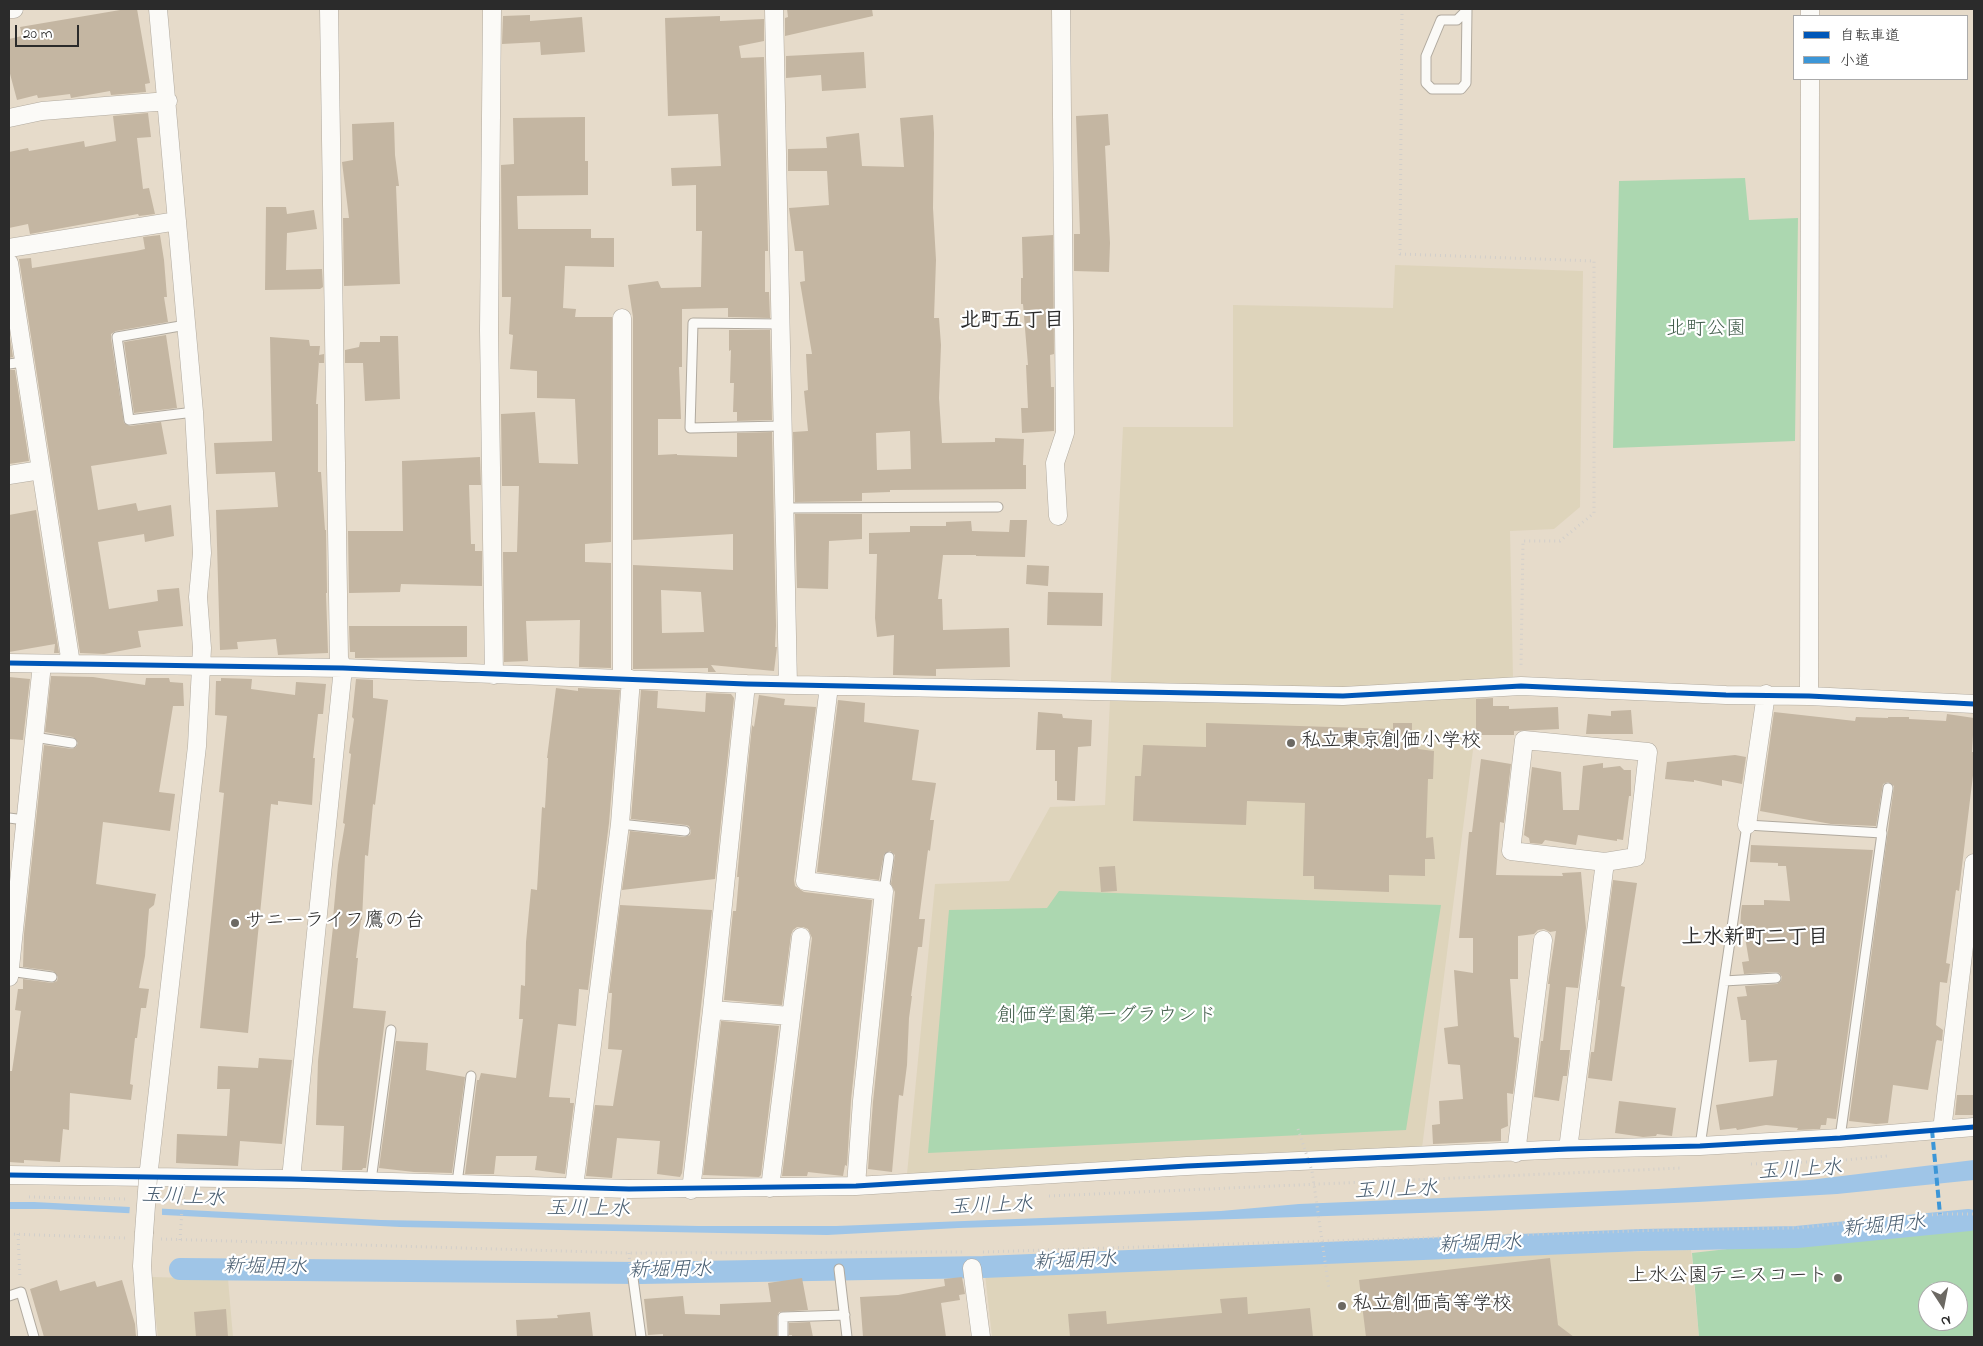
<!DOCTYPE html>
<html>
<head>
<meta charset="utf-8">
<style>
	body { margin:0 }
	#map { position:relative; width:1983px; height:1346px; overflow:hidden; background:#e6dbca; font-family:"Indie Flower","Klee One",sans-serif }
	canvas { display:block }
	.frame { position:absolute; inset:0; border:10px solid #2b2b2b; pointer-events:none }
	.legend { position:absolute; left:1793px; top:15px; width:175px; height:65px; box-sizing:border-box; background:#fff; border:1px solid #aaa; margin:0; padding:6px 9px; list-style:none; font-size:15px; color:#2b2b2b }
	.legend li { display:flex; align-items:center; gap:10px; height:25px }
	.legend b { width:25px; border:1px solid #aaa }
	.north { position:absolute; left:1918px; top:1281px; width:50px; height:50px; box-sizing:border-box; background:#fff; border:1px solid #aaa; border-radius:50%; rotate:169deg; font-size:14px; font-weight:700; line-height:20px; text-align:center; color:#2b2b2b }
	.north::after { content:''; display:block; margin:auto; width:18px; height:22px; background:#6c6963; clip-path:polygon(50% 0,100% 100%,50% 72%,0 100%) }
	.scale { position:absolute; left:15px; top:25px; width:64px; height:22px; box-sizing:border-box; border:2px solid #2b2b2b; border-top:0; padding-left:6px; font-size:15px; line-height:18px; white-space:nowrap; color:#2b2b2b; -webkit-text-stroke:4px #fff; paint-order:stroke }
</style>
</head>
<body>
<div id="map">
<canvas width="1983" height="1346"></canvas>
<div class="frame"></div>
<ul class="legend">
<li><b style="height:6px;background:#0057b8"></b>自転車道</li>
<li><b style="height:6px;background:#3c96d7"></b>小道</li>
</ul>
<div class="north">N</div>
<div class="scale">20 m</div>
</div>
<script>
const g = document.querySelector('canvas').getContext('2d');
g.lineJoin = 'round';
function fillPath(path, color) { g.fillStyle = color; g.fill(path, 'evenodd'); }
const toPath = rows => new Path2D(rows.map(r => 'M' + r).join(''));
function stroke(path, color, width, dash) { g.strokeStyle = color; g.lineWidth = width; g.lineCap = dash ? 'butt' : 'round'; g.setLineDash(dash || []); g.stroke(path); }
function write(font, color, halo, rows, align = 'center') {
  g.font = font + ' "Indie Flower","Klee One",sans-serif'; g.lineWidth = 4.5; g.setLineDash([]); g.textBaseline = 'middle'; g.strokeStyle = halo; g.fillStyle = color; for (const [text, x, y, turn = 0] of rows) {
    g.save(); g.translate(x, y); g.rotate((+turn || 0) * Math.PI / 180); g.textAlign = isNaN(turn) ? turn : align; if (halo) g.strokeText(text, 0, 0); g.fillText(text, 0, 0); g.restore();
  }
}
fillPath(toPath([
	[1395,265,1583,271,1580,507,1554,529,1510,531,1513,679,1482,680,1422,1148,907,1174,935,884,1009,881,1050,807,1105,805,1123,427,1233,427,1233,305,1393,308],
	[1691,1250,1699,1337,992,1337,985,1274,1014,1268],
	[151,1277,228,1279,233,1337,158,1337]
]), '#ded4bb');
fillPath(toPath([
	[1745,178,1749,220,1798,218,1795,441,1613,448,1619,181],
	[1059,891,1441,905,1406,1130,928,1153,949,910,1047,908],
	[1974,1221,1974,1337,1699,1337,1692,1253],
	[1928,1291,1958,1291,1958,1321,1928,1321]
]), '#acd7b0');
fillPath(toPath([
	[1974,1160,1974,1180,1837,1194,1698,1202,1481,1211,958,1228,827,1235,400,1227,46,1209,9,1209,9,1202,34,1202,381,1220,699,1226,836,1226,1221,1211,1299,1204,1658,1189,1809,1180]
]), '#9fc5e7');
fillPath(toPath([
	[130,1205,162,1207,162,1219,129,1217]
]), '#e6dbca');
stroke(toPath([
	[180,1269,640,1273,983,1267,1642,1240,1797,1237,1969,1220]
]), '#9fc5e7', 22);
fillPath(toPath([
	[126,9,137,9,150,83,145,84,146,92,111,95,110,91,71,98,70,94,38,98,37,95,17,100,9,70,9,39,22,36,20,27],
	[787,9,872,9,873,16,785,36,785,18,788,17],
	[530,15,530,21,582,17,585,52,541,55,540,42,502,44,503,16],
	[720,16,720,21,764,19,764,41,739,46,741,58,764,57,768,251,765,251,765,292,769,292,770,318,728,317,728,308,682,309,682,367,679,367,681,419,658,419,658,455,677,454,677,455,737,457,737,433,772,432,776,626,775,647,777,647,774,671,711,665,716,672,708,672,708,668,633,669,633,565,733,570,733,534,633,540,633,317,628,285,658,281,661,288,701,287,702,231,696,231,696,185,672,186,671,168,721,166,718,114,668,116,665,18],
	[661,590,701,592,704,632,662,633],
	[864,52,866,88,822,91,821,75,786,78,786,56],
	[148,113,151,137,137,138,143,189,149,188,155,214,139,216,138,214,30,234,28,224,9,228,9,152,28,148,29,151,84,141,85,147,116,141,113,116],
	[1108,114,1110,145,1105,146,1110,243,1109,272,1074,271,1074,234,1080,234,1076,116],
	[933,115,934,133,933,208,936,260,934,318,939,318,941,345,939,398,942,443,995,442,995,438,1024,439,1023,465,1026,465,1026,489,890,490,890,492,862,493,862,501,795,502,793,432,808,431,804,391,808,390,806,354,812,354,800,282,805,281,803,251,795,251,789,208,829,205,827,171,788,171,788,149,827,148,826,137,859,133,862,166,904,167,900,118],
	[910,431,911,469,877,470,876,433],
	[585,117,585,161,588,161,588,195,517,196,518,229,591,229,591,238,614,238,614,267,565,266,563,308,576,309,575,317,612,317,611,542,585,544,585,562,611,563,611,668,579,667,580,620,526,621,528,661,504,662,503,552,517,552,519,486,502,486,501,414,535,412,539,463,578,464,575,399,537,398,537,371,510,369,513,335,509,334,511,297,502,297,501,165,514,164,513,118],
	[394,122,395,155,399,186,396,186,400,284,344,286,343,218,349,218,342,162,353,160,352,124],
	[266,207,286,207,287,214,314,210,317,229,287,233,286,270,322,269,323,287,320,289,265,290],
	[160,235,164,260,167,297,164,297,168,322,116,331,111,334,111,338,124,423,130,426,161,422,167,454,91,466,98,510,136,503,138,511,171,505,174,536,145,542,144,534,98,542,109,609,158,601,157,590,179,588,183,626,138,631,141,647,104,654,80,653,19,259,31,258,32,268,136,251,145,249,143,237],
	[1053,235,1054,354,1050,355,1051,387,1054,387,1054,431,1022,433,1021,408,1028,408,1026,365,1028,365,1023,304,1021,304,1021,278,1023,278,1022,237],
	[729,330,770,330,772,420,737,421,737,412,733,412,734,383,730,383,731,350,729,351],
	[9,331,13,357,9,358],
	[166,335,177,408,134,413,124,342],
	[380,336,398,336,400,399,365,401,363,363,345,363,345,350,359,347,360,342,380,342],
	[270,337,309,340,310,346,320,346,319,355,324,354,324,363,319,363,319,360,316,404,318,404,318,472,321,472,325,530,326,530,327,593,326,593,328,653,278,655,276,639,237,642,238,649,220,650,216,510,278,507,275,472,216,474,214,443,272,441],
	[9,370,15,370,29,461,9,464],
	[480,457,481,485,469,485,471,544,475,544,475,551,482,551,482,586,401,584,400,592,349,593,348,531,403,531,402,461],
	[36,510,59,653,54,653,55,644,9,652,9,515],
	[795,514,862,514,862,539,829,541,828,589,797,588],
	[1010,520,1027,520,1025,557,976,556,976,555,943,555,938,599,942,599,943,630,1009,628,1010,667,936,669,936,676,893,675,894,635,877,637,875,618,877,554,869,554,869,533,910,532,910,526,946,526,946,522,971,521,972,531,1009,532],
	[1027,565,1049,566,1048,586,1026,584],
	[1048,592,1103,593,1102,626,1047,625],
	[349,626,467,626,467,657,355,658,355,652,350,652],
	[51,676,93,677,145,685,146,678,169,678,170,682,183,683,184,706,173,706,159,792,175,794,170,831,103,822,96,884,156,894,154,905,149,909,145,956,139,988,149,989,146,1008,141,1008,137,1038,135,1038,130,1084,133,1085,131,1100,70,1093,69,1130,63,1129,60,1162,24,1160,24,1163,9,1162,10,1071,12,1071,21,1011,15,1010,18,989,23,989,23,979,52,983,57,981,58,977,53,971,23,967,24,934,44,745,72,749,76,747,78,743,73,737,45,732],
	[9,677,30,679,23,740,9,739],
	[221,678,252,679,251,689,295,695,296,682,326,684,323,714,318,714,313,758,315,758,312,805,278,801,278,805,271,804,248,1033,200,1028,224,793,219,792,227,716,215,715,216,681,221,681],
	[356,679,373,680,373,698,388,700,375,805,373,804,368,856,365,855,362,920,361,920,356,958,358,958,353,1008,386,1011,366,1168,363,1168,362,1170,342,1170,344,1126,316,1125,318,1061,334,918,333,918,338,865,345,824,343,823,351,754,349,753,354,719,352,717],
	[556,688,578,691,578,688,620,690,609,823,588,990,579,989,576,1026,558,1024,549,1097,570,1098,570,1103,574,1103,565,1174,535,1170,537,1156,496,1156,494,1174,465,1174,477,1080,479,1080,481,1073,516,1078,523,1019,519,1019,521,985,525,986,526,942,531,889,537,890,542,807,545,808,548,758,547,758],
	[641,690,658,691,657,708,705,712,706,693,731,694,734,698,715,879,622,890,630,831,684,837,690,835,691,831,689,826,686,825,631,819],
	[759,695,785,699,784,705,816,707,794,880,795,886,804,892,872,900,851,1100,847,1166,845,1165,843,1176,808,1172,807,1176,782,1176,812,938,808,929,803,927,797,927,793,930,791,935,782,1005,724,1000,733,911,736,911,739,877,737,877,752,725,754,727],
	[1493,698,1493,706,1509,706,1509,709,1558,707,1559,729,1514,731,1514,735,1476,735,1476,699],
	[838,700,865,703,864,722,919,730,912,780,936,783,930,820,934,820,930,851,928,850,919,919,925,919,922,947,918,947,911,996,912,996,909,1018,907,1065,903,1096,899,1095,892,1172,868,1169,873,1102,895,892,891,884,895,855,890,851,884,854,879,880,817,872],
	[1631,710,1633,734,1586,734,1588,714,1611,716,1611,711],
	[1038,712,1062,714,1063,718,1092,720,1091,746,1078,747,1075,801,1057,800,1057,781,1055,781,1055,750,1036,750],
	[1774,712,1855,721,1856,717,1888,718,1888,717,1909,717,1909,719,1946,721,1947,714,1974,718,1972,752,1974,752,1974,767,1962,866,1959,891,1956,890,1946,963,1950,964,1947,983,1940,982,1936,1025,1943,1030,1942,1041,1937,1040,1936,1042,1928,1090,1893,1085,1888,1123,1876,1124,1849,1121,1894,786,1888,782,1883,784,1876,826,1831,824,1760,811],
	[1206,723,1393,729,1393,723,1412,723,1412,730,1420,730,1418,749,1434,751,1433,779,1428,779,1426,838,1433,837,1435,859,1425,859,1425,876,1389,875,1389,892,1314,889,1314,876,1303,876,1305,803,1247,801,1246,825,1133,821,1135,776,1141,776,1143,745,1206,747],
	[1735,755,1746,757,1742,784,1722,780,1722,786,1694,780,1694,782,1665,779,1667,762],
	[1481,759,1511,764,1504,823,1500,822,1496,875,1563,876,1562,873,1581,872,1586,928,1578,988,1566,987,1560,1050,1570,1050,1567,1076,1563,1076,1559,1101,1534,1097,1541,1041,1543,1041,1550,984,1548,984,1556,931,1550,932,1544,929,1538,930,1534,934,1518,936,1518,979,1510,979,1514,1037,1519,1038,1519,1042,1513,1094,1507,1093,1508,1126,1501,1129,1501,1141,1433,1144,1432,1125,1440,1124,1439,1101,1463,1099,1460,1065,1448,1064,1444,1028,1458,1026,1454,970,1473,973,1473,938,1459,938,1469,832,1472,832],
	[1603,763,1603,768,1620,766,1624,770,1631,770,1631,796,1629,796,1623,840,1617,839,1617,841,1578,835,1576,845,1545,840,1542,844,1530,843,1529,838,1524,835,1532,767,1561,772,1563,810,1579,810,1583,766],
	[1751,845,1873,850,1836,1119,1827,1118,1826,1125,1821,1125,1820,1129,1797,1130,1798,1128,1766,1125,1737,1130,1736,1128,1720,1130,1716,1105,1773,1096,1777,1060,1749,1062,1746,1020,1741,1020,1737,997,1747,996,1745,986,1777,984,1781,981,1782,977,1779,973,1776,972,1744,974,1742,962,1749,961,1744,931,1740,931,1741,912,1742,905,1764,905,1764,900,1790,901,1786,866,1778,866,1778,863,1750,862],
	[1115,866,1117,891,1101,892,1099,867],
	[1613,880,1637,883,1621,986,1625,987,1612,1081,1588,1078,1591,1052,1594,1052,1597,1027,1600,1000,1598,1000],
	[620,905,712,910,682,1173,680,1177,657,1174,660,1141,617,1138,612,1178,586,1176,595,1105,613,1106,622,1050,608,1049,612,993,609,993],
	[721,1021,779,1026,761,1175,759,1177,703,1175],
	[396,1041,428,1043,426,1070,465,1077,452,1173,414,1172,379,1168],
	[259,1058,292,1060,282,1144,240,1141,238,1166,176,1163,177,1134,227,1136,230,1089,217,1089,218,1066,258,1068],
	[1957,1095,1974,1095,1974,1115,1955,1115],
	[1619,1101,1676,1108,1672,1136,1657,1134,1656,1136,1643,1137,1615,1133],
	[1550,1258,1558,1325,1574,1337,1366,1337,1359,1280],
	[962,1277,965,1294,959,1295,960,1300,941,1303,946,1337,863,1337,860,1297,898,1295,945,1286,944,1279],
	[802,1278,808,1310,779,1312,777,1317,777,1336,663,1337,663,1334,648,1335,644,1299,683,1296,685,1314,720,1315,720,1304,771,1302,768,1283],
	[57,1280,60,1291,95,1281,97,1287,122,1280,135,1324,136,1337,44,1337,30,1289],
	[1247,1297,1248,1314,1310,1308,1313,1337,1070,1337,1068,1314,1106,1311,1107,1324,1222,1313,1220,1299],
	[226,1309,228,1337,196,1337,194,1312],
	[590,1312,593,1337,517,1337,516,1320,558,1318,557,1315],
	[810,1322,813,1337,792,1337,792,1335,789,1335,789,1323]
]), '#c4b6a2');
const service = toPath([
	[1467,10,1457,20,1441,20,1426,56,1426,83,1432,89,1461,89,1466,83,1467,10,1467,9],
	[780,324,693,323,690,428,782,426],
	[186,325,117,337,129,420,194,412],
	[9,364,23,362],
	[784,508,998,507],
	[34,737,72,743],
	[9,818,25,820],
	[620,824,685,831],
	[1881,833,1888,788],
	[884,891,889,857],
	[9,971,52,977],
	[1724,981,1776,978],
	[1700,1146,1747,825,1882,833,1840,1138],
	[371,1181,391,1030],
	[457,1183,471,1076],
	[839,1269,847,1337],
	[633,1278,641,1337],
	[9,1296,21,1292,34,1337],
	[783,1337,783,1317,845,1315]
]);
const minor = toPath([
	[9,9,14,9],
	[492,9,489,330,494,675],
	[774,9,788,685],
	[1810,16,1810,9],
	[9,118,42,111,168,101],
	[9,248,177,221],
	[9,263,71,664],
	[9,475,41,470],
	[1058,516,1055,463,1065,433,1061,9],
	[9,663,343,668,746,684,1343,696,1521,686,1726,695,1809,696,1974,704],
	[622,679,622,318],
	[829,686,805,881,884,891,862,1101,856,1186],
	[1809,696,1810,79],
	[1747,825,1766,694],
	[9,977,42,664],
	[712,1010,791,1016],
	[1942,1130,1974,863],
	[1568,1149,1605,862,1636,857,1648,752,1524,740,1511,851,1605,862],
	[1516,1153,1543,940],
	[9,1175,291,1179,629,1189,856,1186,1187,1166,1568,1149,1700,1146,1840,1138,1974,1127],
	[148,1178,197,746,202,648,198,597,202,553,194,412,158,9],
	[291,1179,343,668,339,659,329,9],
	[574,1187,620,824,631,679],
	[770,1188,801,937],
	[691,1190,712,1010,746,684],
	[144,1233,142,1266,147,1337],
	[972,1268,981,1337]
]);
stroke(service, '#b1aa9f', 11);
stroke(minor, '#b1aa9f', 19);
stroke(toPath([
	[1402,9,1400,254,1594,261,1594,513,1560,541,1523,541,1521,668],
	[1751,1164,1834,1161,1887,1156],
	[1049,1196,1682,1168],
	[29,1197,128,1199],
	[164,1199,186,1199],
	[9,1234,125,1238],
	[18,1234,20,1279],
	[161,1239,629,1253,962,1252],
	[983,1252,1664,1230,1795,1228,1940,1214,1974,1214],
	[629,1253,630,1265]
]), '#d2cfcb', 3, [1, 4]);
stroke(service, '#fbfaf7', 9);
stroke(minor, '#fbfaf7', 18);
const minorBridge = toPath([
	[144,1233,148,1178]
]);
stroke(minorBridge, '#b1aa9f', 19, []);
stroke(toPath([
	[1298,1129,1312,1171,1329,1289],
	[180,1240,184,1178]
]), '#d2cfcb', 3, [1, 4]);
stroke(minorBridge, '#fbfaf7', 18);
stroke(toPath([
	[1932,1130,1940,1214]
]), '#3c96d7', 4, [8, 4]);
stroke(toPath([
	[9,663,343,668,746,684,1343,696,1521,686,1726,695,1809,696,1974,704],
	[9,1175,291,1179,629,1189,856,1186,1187,1166,1568,1149,1700,1146,1840,1138,1974,1127]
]), '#0057b8', 5);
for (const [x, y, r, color] of [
	[1291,743,5,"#6c6963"],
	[235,923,5,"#6c6963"],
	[1838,1278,5,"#6c6963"],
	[1342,1306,5,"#6c6963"]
]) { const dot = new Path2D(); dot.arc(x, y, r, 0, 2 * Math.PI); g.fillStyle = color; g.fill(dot); stroke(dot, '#fff', 2); }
write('20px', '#435e4c', '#fff', [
	["北町公園",1706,331],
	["創価学園第一グラウンド",1107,1018]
]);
write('20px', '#2b2b2b', '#fff', [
	["私立東京創価小学校",1301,743],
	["サニーライフ鷹の台",245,923],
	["上水公園テニスコート",1828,1278,"right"],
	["私立創価高等学校",1352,1306]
], 'left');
write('bold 21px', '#2b2b2b', '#fff', [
	["北町五丁目",1012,323],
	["上水新町二丁目",1755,940]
]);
write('italic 21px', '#495e71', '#fff', [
	["玉川上水",1800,1172,-3],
	["玉川上水",1396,1192,-2],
	["玉川上水",183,1199,3],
	["玉川上水",991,1208,-2],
	["玉川上水",588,1211,1],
	["新堀用水",1884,1228,-5],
	["新堀用水",1480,1246,-2],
	["新堀用水",1075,1263,-2],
	["新堀用水",265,1269,1],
	["新堀用水",670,1272,-1]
]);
</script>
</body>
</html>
